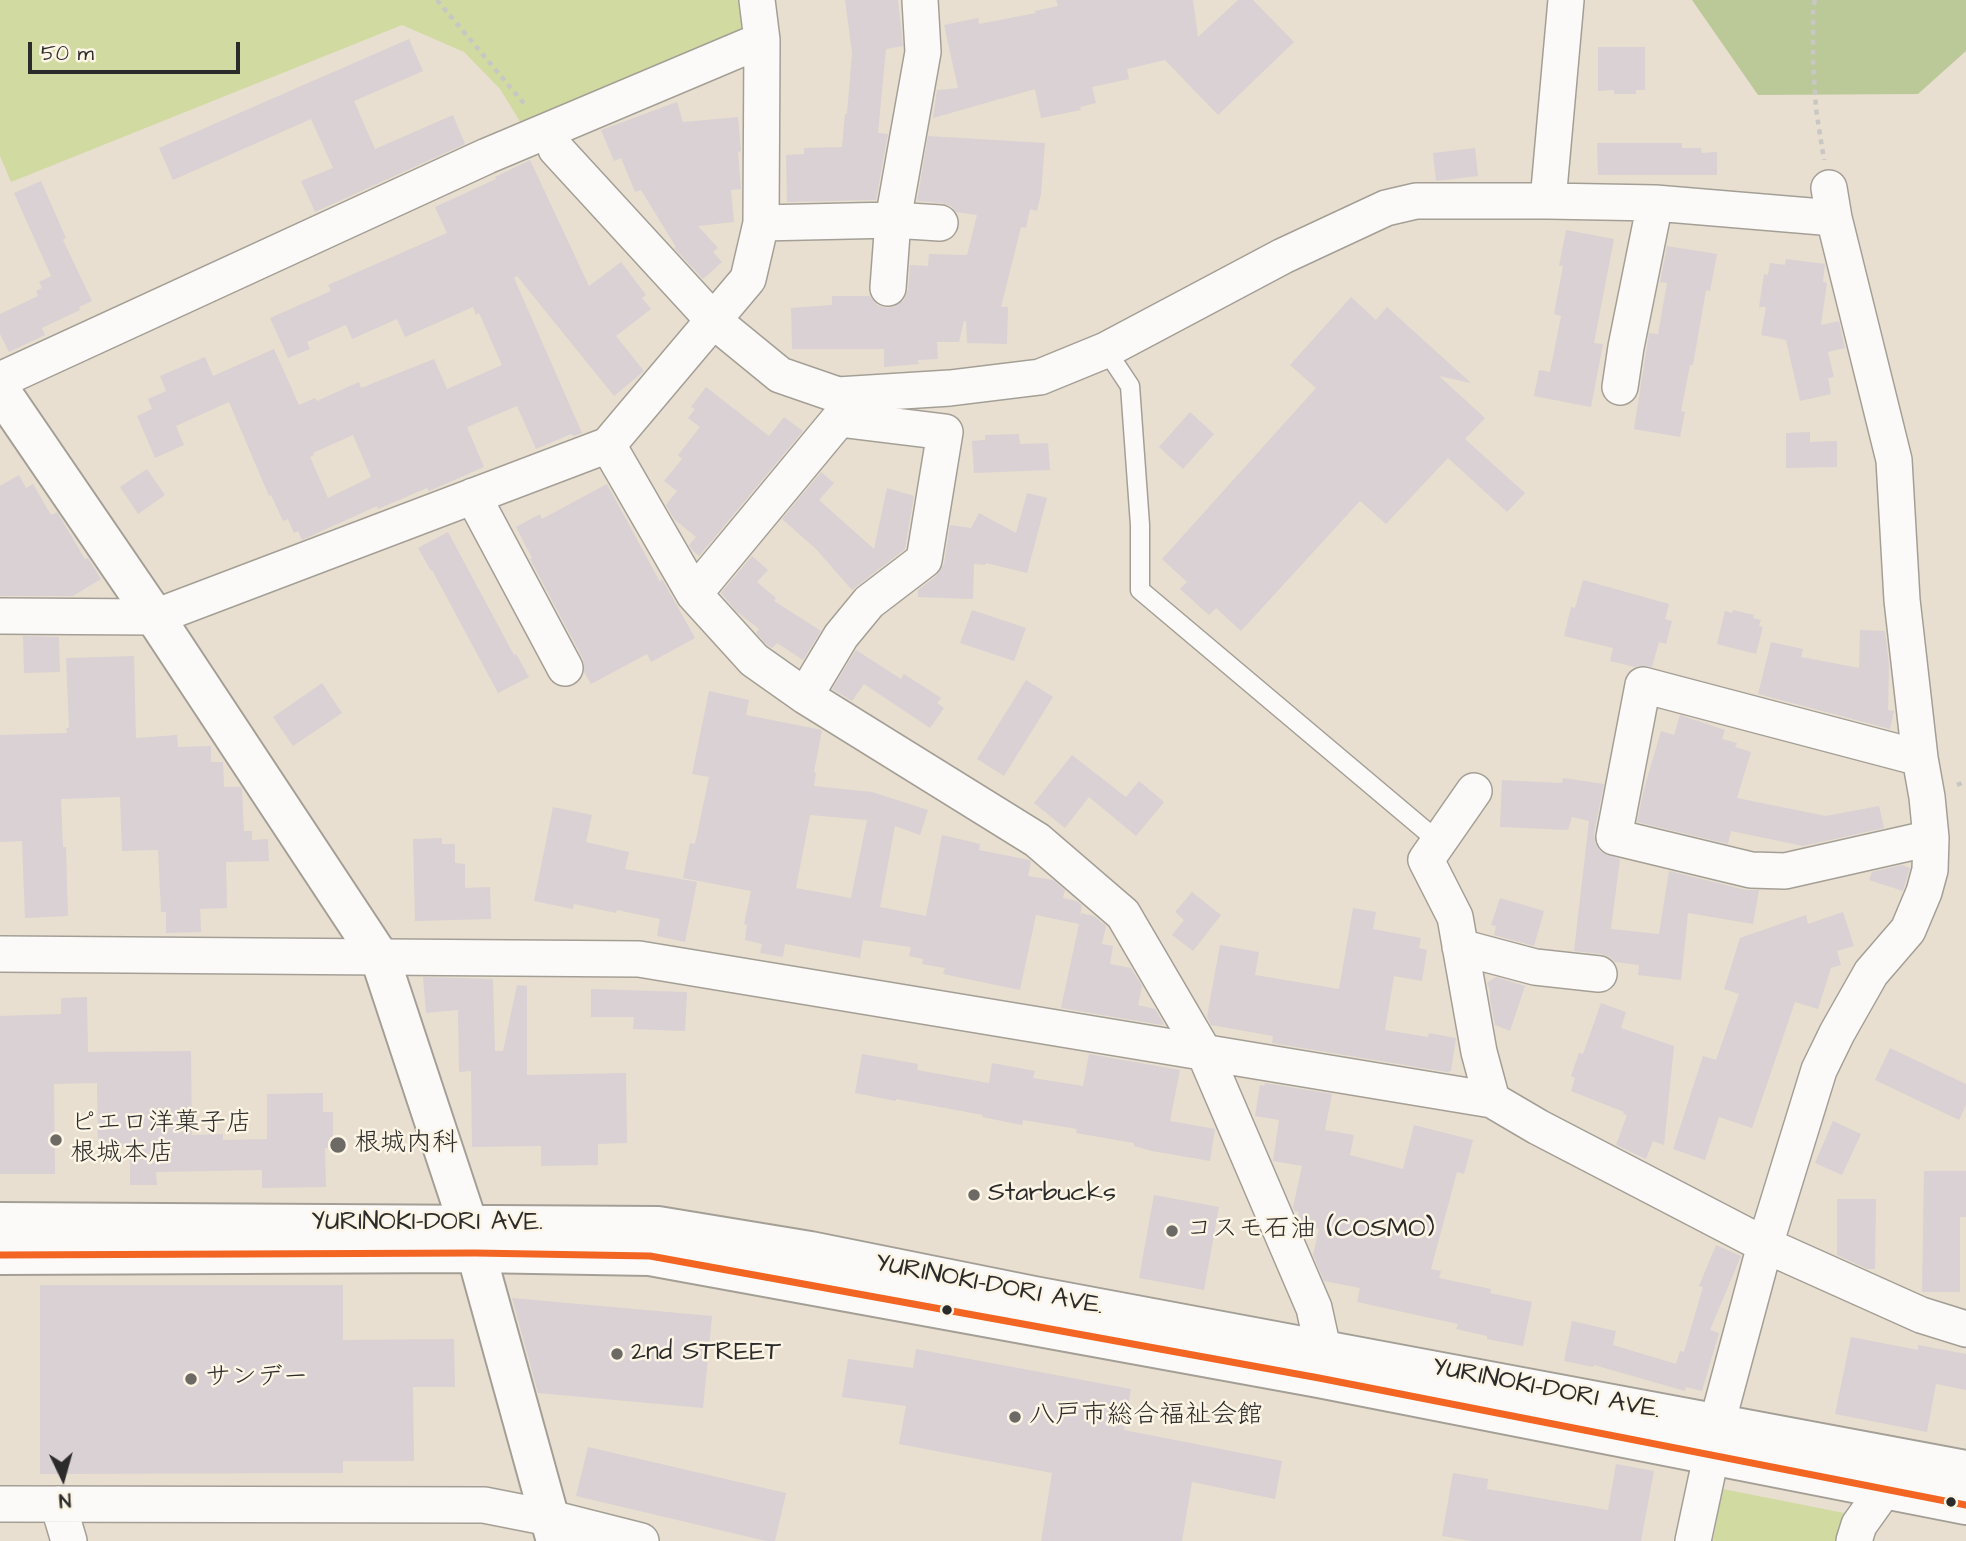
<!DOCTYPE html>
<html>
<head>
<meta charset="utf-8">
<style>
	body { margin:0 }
	#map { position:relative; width:1966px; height:1541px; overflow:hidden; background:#e8dfd0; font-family:"Architects Daughter",sans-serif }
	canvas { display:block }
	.north { position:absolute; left:28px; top:1443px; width:70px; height:70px; -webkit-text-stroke:5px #fcf5e5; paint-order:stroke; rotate:175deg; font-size:19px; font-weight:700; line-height:28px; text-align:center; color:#2b2b2b }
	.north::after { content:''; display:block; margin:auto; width:24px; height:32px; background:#2b2b2b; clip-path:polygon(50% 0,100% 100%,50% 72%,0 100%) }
	.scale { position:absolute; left:28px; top:42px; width:212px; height:32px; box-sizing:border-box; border:4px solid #2b2b2b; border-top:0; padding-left:9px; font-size:21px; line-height:24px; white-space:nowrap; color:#2b2b2b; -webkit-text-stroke:5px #fcf5e5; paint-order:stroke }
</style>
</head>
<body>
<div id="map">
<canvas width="1966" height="1541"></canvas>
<div class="north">N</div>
<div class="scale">50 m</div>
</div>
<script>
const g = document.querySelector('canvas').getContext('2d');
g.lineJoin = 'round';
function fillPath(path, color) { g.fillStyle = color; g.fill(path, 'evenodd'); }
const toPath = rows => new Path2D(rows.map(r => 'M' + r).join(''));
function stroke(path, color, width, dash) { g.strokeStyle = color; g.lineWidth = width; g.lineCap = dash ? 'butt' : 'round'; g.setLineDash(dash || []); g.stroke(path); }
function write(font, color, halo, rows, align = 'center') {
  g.font = font + ' "Architects Daughter","Klee One",sans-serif'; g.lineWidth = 5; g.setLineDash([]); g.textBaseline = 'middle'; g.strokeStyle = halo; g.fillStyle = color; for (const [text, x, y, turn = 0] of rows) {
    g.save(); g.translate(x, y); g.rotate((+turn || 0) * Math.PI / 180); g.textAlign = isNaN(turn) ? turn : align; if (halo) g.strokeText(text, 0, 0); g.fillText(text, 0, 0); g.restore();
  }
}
fillPath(toPath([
	[0,0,745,0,743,36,524,128,500,89,464,52,402,25,11,182,0,156],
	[1723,1489,1849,1514,1842,1541,1713,1541]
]), '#d1daa1');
fillPath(toPath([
	[1692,0,1966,0,1966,51,1918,94,1758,95]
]), '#bbc998');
fillPath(toPath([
	[845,0,898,0,903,46,886,49,878,133,888,134,876,200,787,202,786,155,804,154,804,148,842,147,845,114,847,114,852,53],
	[1056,0,1193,0,1198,37,1238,0,1253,0,1294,42,1218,115,1165,60,1127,69,1129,79,1092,87,1096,103,1080,107,1081,110,1041,118,1035,89,933,118,937,90,958,88,944,25,978,18,979,24,1036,13,1035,11,1058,6],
	[409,39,423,71,354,101,375,149,453,115,465,144,315,212,301,181,333,168,311,119,173,180,159,148],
	[1598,47,1645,47,1645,90,1636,90,1636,94,1614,94,1614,90,1598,91],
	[677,102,683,122,738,117,741,151,738,152,741,189,731,190,734,222,698,226,718,248,713,252,722,262,703,279,674,248,676,247,641,190,635,192,621,158,614,161,601,130],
	[928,136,1045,143,1041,194,1037,211,1030,209,1026,228,1021,227,1001,307,1008,307,1007,344,967,343,966,321,964,321,959,342,937,342,938,359,918,360,919,364,884,367,884,349,792,349,791,308,832,305,832,296,870,296,877,305,887,308,896,306,904,300,908,290,910,265,928,266,929,254,967,255,977,215,956,212,951,206,942,203,917,201],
	[1597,143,1682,143,1682,148,1701,148,1702,153,1717,152,1717,175,1598,175],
	[1475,148,1478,176,1436,181,1433,153],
	[530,160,589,286,621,262,646,295,642,298,651,309,616,336,644,371,614,396,517,276,514,278,582,433,574,436,571,434,536,449,517,406,467,427,484,467,429,491,427,488,378,509,377,506,302,540,298,531,294,533,288,519,283,521,271,495,269,496,229,402,176,426,184,445,155,458,137,416,152,409,148,399,166,391,160,376,205,357,213,376,274,349,299,405,315,398,317,401,359,382,361,388,434,359,447,389,502,365,479,313,476,315,473,307,405,337,397,319,352,339,346,325,307,342,310,349,288,358,270,318,331,291,328,285,447,233,435,207,496,179,495,177],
	[353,435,371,477,328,498,310,457,314,455,313,453],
	[41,181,66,238,63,240,92,301,79,307,80,310,42,328,45,335,9,352,0,334,0,314,38,296,36,291,42,288,39,282,51,276,14,193],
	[1566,230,1614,239,1594,343,1603,344,1591,407,1534,396,1539,370,1550,372,1561,316,1554,314,1563,266,1559,266],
	[1667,246,1717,254,1710,291,1706,290,1693,365,1690,365,1681,411,1685,412,1680,437,1634,429,1649,333,1658,334,1667,283,1660,282],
	[1786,259,1825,264,1823,282,1827,283,1821,325,1839,321,1845,348,1828,352,1834,377,1828,378,1831,394,1800,401,1786,340,1761,335,1766,307,1759,307,1764,274,1768,275,1770,263,1785,265],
	[1351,297,1376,320,1387,307,1471,383,1439,376,1485,418,1465,439,1525,493,1507,512,1448,458,1386,524,1360,501,1241,631,1216,608,1209,615,1180,589,1187,582,1162,559,1316,388,1290,365],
	[706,387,769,436,784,417,803,431,699,556,693,551,689,545,696,537,674,519,666,505,677,491,664,481,682,459,678,455,700,427,688,418,695,409,691,407],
	[1190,412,1214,434,1183,469,1159,447],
	[1810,432,1810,442,1837,441,1837,467,1786,468,1786,433],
	[1019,434,1020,444,1048,443,1050,470,974,473,972,441,985,440,985,435],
	[147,469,165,495,138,514,120,487],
	[821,472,834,483,819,500,874,549,887,488,914,496,905,549,852,590,816,549,782,519],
	[19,475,26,488,33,484,51,515,57,512,85,559,88,558,101,579,73,596,0,596,0,486],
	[607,484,660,582,662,579,695,638,651,662,647,654,591,684,584,672,583,659,530,559,532,558,516,527,540,514,542,519],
	[1027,493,1047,498,1027,573,986,563,985,565,974,564,973,599,918,597,918,590,936,576,944,564,950,525,971,528,979,513,1016,533],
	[448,532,514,655,516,654,529,677,498,693,432,570,431,571,418,548],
	[752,556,768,570,757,582,776,598,774,601,821,631,803,660,777,643,772,648,767,645,756,633,759,629,736,611,721,593],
	[1583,580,1669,604,1665,619,1672,621,1666,644,1659,642,1652,667,1638,666,1635,667,1610,661,1613,648,1564,636,1571,607,1575,608],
	[972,610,1026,628,1014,661,960,643],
	[1733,610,1754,615,1753,618,1761,620,1759,626,1763,627,1756,654,1717,644,1725,611,1732,613],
	[1860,630,1885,631,1889,665,1888,710,1894,711,1890,729,1758,694,1771,642,1803,649,1801,657,1859,668],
	[23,636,59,637,60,672,24,673],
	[856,650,901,679,904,674,941,698,937,703,944,708,930,728,864,684,852,701,832,689],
	[134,656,136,738,177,735,178,747,211,746,211,762,223,762,224,787,241,787,242,789,244,831,252,831,252,840,268,839,269,861,226,862,227,908,200,909,201,932,166,933,166,912,161,912,158,850,122,851,120,797,61,799,63,847,66,847,68,916,25,918,22,841,0,842,0,735,67,733,66,728,69,728,66,658],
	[1026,680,1053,697,1004,776,977,759],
	[322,683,342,713,293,746,273,717],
	[709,691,749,700,746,715,822,730,814,772,816,773,814,786,872,792,928,810,920,835,895,826,880,907,926,916,942,835,980,844,979,850,1029,860,1031,862,1028,876,1053,880,1065,890,1063,898,1077,901,1082,905,1079,921,1081,913,1094,916,1106,926,1102,944,1113,946,1110,964,1131,968,1142,986,1138,1005,1155,1009,1164,1024,1162,1025,1061,1008,1079,924,1036,915,1020,990,943,974,945,968,922,964,923,959,909,956,911,947,863,940,860,958,785,944,783,957,760,953,762,944,745,940,747,925,744,924,751,891,683,878,690,843,695,844,709,777,692,774],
	[810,815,867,820,851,898,796,888],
	[1680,715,1725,730,1722,739,1737,743,1735,747,1751,752,1737,798,1826,816,1879,806,1884,828,1803,846,1731,831,1728,844,1637,822,1644,789,1661,731,1674,735],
	[1072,755,1126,797,1139,781,1164,802,1136,836,1089,797,1065,828,1034,803],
	[1563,778,1604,784,1594,833,1595,843,1601,852,1620,859,1611,929,1659,934,1669,871,1746,890,1759,890,1753,924,1688,913,1681,980,1638,975,1639,965,1615,962,1610,957,1601,954,1574,951,1589,821,1572,817,1568,830,1500,827,1502,780,1562,783],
	[553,807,592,815,586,842,629,852,625,869,697,882,685,942,657,936,660,919,617,910,616,913,574,904,573,909,534,901],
	[442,838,442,844,455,844,455,863,465,864,465,888,490,887,491,919,415,921,413,839],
	[1902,865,1910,868,1903,891,1869,880,1872,872],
	[1192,892,1221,915,1193,951,1172,935,1184,920,1175,912],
	[1500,898,1544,911,1534,946,1494,935,1496,926,1491,925],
	[1353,908,1376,912,1373,929,1421,938,1419,948,1427,950,1422,981,1394,976,1385,1030,1428,1037,1429,1033,1456,1038,1451,1071,1447,1072,1272,1043,1273,1036,1211,1025,1207,1017,1220,945,1259,952,1255,975,1339,989],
	[1843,912,1854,946,1837,951,1841,965,1831,968,1818,1009,1795,1002,1752,1128,1719,1117,1705,1160,1673,1149,1703,1056,1716,1060,1739,994,1724,989,1740,938,1806,915,1808,924],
	[423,977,493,979,495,1051,503,1051,517,985,527,986,527,1075,626,1073,627,1143,598,1144,598,1165,541,1166,541,1146,472,1147,471,1071,459,1072,458,1010,426,1013],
	[1496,977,1525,986,1510,1031,1495,1025,1490,999,1490,990,1487,983],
	[591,989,687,992,685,1031,633,1029,634,1017,591,1017],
	[87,997,88,1052,191,1051,192,1135,223,1134,223,1140,267,1139,267,1094,323,1093,323,1112,333,1112,333,1147,325,1148,326,1187,262,1188,262,1170,156,1172,157,1185,130,1185,130,1147,98,1147,97,1083,54,1084,55,1174,0,1174,0,1016,61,1014,61,998],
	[1601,1003,1626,1012,1621,1028,1674,1046,1664,1145,1653,1141,1646,1159,1616,1145,1627,1115,1623,1114,1624,1112,1571,1091,1575,1078,1571,1076,1579,1053,1583,1054],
	[1890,1048,1966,1084,1966,1105,1959,1120,1875,1080],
	[862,1054,918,1064,917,1070,989,1083,992,1063,1035,1071,1033,1078,1083,1086,1089,1054,1180,1070,1170,1121,1215,1129,1210,1161,1152,1151,1134,1146,1134,1143,1076,1133,1077,1129,1023,1120,1022,1125,982,1117,983,1115,896,1099,896,1101,855,1093],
	[1265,1083,1332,1094,1325,1130,1354,1135,1350,1155,1403,1169,1414,1125,1473,1140,1464,1174,1457,1172,1431,1269,1441,1271,1439,1278,1491,1289,1490,1293,1532,1302,1523,1346,1487,1339,1487,1336,1456,1329,1458,1324,1357,1302,1360,1288,1324,1281,1313,1255,1319,1229,1300,1224,1298,1219,1299,1212,1294,1211,1293,1207,1302,1166,1273,1161,1279,1120,1255,1116,1260,1085,1264,1086],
	[1833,1121,1861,1134,1842,1175,1815,1163],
	[1924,1171,1966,1171,1966,1217,1960,1217,1960,1292,1922,1292],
	[1154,1195,1219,1207,1204,1290,1139,1278],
	[1837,1199,1876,1199,1875,1269,1867,1269,1837,1255],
	[1716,1245,1741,1256,1710,1330,1719,1333,1702,1391,1686,1387,1685,1391,1594,1365,1593,1367,1564,1361,1572,1321,1616,1331,1613,1345,1676,1364,1680,1351,1684,1352,1703,1287,1699,1286],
	[40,1285,343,1285,343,1340,454,1339,455,1387,413,1387,414,1461,343,1461,343,1473,40,1474],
	[512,1298,712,1316,703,1408,538,1393],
	[1851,1337,1918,1350,1918,1345,1966,1354,1966,1390,1936,1384,1927,1432,1835,1414],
	[916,1349,1131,1389,1124,1430,1282,1461,1275,1499,1192,1482,1182,1541,1041,1541,1052,1473,899,1444,906,1406,842,1397,848,1359,913,1368],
	[588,1447,786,1493,775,1541,766,1541,576,1496],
	[1616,1464,1654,1471,1641,1541,1471,1541,1442,1536,1453,1473,1488,1479,1487,1489,1608,1510]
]), '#d9d1d3');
const service = toPath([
	[1106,350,1130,386,1140,525,1140,590,1439,842]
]);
const minor = toPath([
	[556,149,714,321,780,375,838,395,950,388,1040,377,1106,350,1283,256,1386,208,1416,201,1548,201,1655,203,1834,218],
	[1548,201,1566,0],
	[761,223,893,220,940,223],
	[888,288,893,220,923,52,920,0],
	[0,380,487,156,762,40],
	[1620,387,1626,347,1655,203],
	[608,445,694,594,754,660,805,696,1037,840,1123,914,1205,1054,1314,1308,1323,1349,1319,1375],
	[473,496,565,668],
	[694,594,839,419,945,432,924,560,869,602,841,636,805,696],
	[0,616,155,617,608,445,748,279,761,223,762,40,757,0],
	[1920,758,1643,685,1614,837,1751,870,1785,871,1931,838],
	[1474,791,1426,860,1455,917,1479,1052,1492,1100],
	[1460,947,1535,967,1599,974],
	[0,954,639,959,1492,1100,1538,1127,1765,1245,1921,1315,1966,1329],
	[0,1504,484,1505,550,1518,641,1541],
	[58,1504,69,1541],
	[1693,1541,1722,1405,1765,1245,1819,1070,1837,1033,1871,973,1908,930,1924,892,1930,870,1931,838,1927,797,1920,758,1902,600,1894,460,1834,218,1829,188],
	[1854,1541,1859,1525,1884,1490]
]);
const tertiary = toPath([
	[0,390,155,617,380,958,468,1224,556,1541],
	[0,1222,658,1226,810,1251,1034,1296,1966,1470],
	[0,1255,475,1253,650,1256,1319,1378,1966,1505]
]);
stroke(service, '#a49f96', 21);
stroke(minor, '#a49f96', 38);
stroke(tertiary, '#a49f96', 42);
stroke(toPath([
	[437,0,526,106],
	[1815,0,1813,8,1813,61,1816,109,1824,160],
	[1957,785,1966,781]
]), '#c9c7c4', 4.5, [5, 5]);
stroke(service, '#fcfaf8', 18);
stroke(minor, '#fcfaf8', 35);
stroke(tertiary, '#fcfaf8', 38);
stroke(toPath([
	[0,1255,475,1253,650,1256,1319,1378,1966,1505]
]), '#f26522', 7);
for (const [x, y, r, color] of [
	[56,1140,7,"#6d6a65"],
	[338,1145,9,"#6d6a65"],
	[974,1195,7,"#6d6a65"],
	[1172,1231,7,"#6d6a65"],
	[947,1310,6,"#2b2b2b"],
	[617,1354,7,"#6d6a65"],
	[191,1379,7,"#6d6a65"],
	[1015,1417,7,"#6d6a65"],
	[1951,1502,6,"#2b2b2b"]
]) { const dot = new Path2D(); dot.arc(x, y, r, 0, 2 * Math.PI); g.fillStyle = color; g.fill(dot); stroke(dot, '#fcf5e5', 2.5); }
write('26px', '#2b2b2b', '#fcf5e5', [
	["ピエロ洋菓子店",70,1125],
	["根城本店",70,1155],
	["根城内科",354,1145],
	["Starbucks",988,1195],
	["コスモ石油 (COSMO)",1186,1231],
	["2nd STREET",631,1354],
	["サンデー",205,1379],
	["八戸市総合福祉会館",1029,1417]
], 'left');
write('26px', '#2b2b2b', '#fcf5e5', [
	["YURINOKI-DORI AVE.",427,1224],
	["YURINOKI-DORI AVE.",989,1286,11],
	["YURINOKI-DORI AVE.",1546,1390,11]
]);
</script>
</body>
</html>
